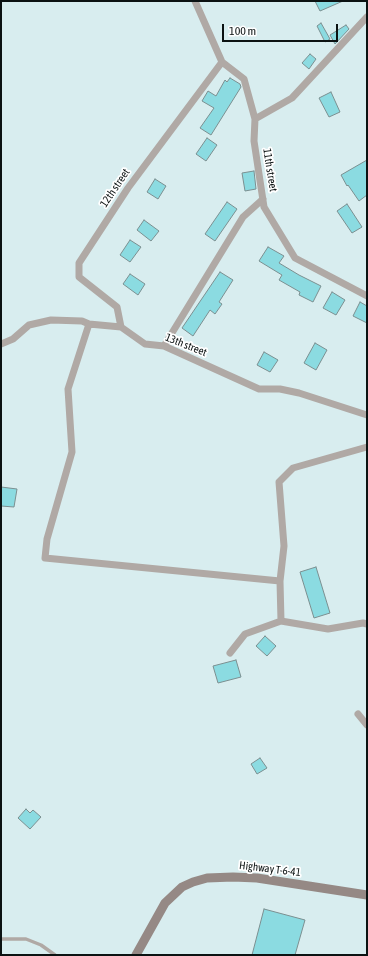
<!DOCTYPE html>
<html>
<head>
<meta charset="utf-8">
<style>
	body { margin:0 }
	#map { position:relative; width:368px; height:956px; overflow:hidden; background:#d8edef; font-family:"Asap Condensed",sans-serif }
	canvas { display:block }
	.frame { position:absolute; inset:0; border:2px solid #0b1212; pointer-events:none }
	.scale { position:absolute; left:222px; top:24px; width:116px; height:18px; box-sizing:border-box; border:2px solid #0b1212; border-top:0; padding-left:5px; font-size:12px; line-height:14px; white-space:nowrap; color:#0b1212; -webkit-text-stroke:3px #fff; paint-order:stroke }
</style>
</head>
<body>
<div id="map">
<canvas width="368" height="956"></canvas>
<div class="frame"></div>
<div class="scale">100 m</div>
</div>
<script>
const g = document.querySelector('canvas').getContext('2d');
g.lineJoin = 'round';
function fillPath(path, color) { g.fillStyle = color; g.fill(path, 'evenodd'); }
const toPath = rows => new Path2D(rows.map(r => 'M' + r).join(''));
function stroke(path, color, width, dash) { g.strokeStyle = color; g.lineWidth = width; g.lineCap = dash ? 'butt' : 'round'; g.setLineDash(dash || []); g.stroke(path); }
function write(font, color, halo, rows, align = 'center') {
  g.font = font + ' "Asap Condensed",sans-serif'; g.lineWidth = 3.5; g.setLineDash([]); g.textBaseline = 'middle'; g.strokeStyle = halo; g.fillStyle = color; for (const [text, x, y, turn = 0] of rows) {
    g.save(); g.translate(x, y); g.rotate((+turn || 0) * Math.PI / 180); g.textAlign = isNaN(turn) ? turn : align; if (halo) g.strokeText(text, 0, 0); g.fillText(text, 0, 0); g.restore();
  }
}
const building = toPath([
	[315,1,343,1,320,11,315,1],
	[321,23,330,39,325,42,317,26,321,23],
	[346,25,349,29,335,44,330,35,346,25],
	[310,54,316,59,309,69,302,63,310,54],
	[230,78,240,84,241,87,211,135,200,128,214,108,202,101,208,91,216,96,225,80,227,82,230,78],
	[331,92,340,112,329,117,319,98,331,92],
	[207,138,217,145,206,161,196,154,207,138],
	[367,160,367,195,359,201,348,185,347,186,341,175,367,160],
	[254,171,256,189,245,191,242,173,254,171],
	[155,179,166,186,158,199,147,192,155,179],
	[227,202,237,209,215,241,205,234,227,202],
	[347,204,362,227,352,233,337,211,347,204],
	[144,220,159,231,151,241,137,230,144,220],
	[130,240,141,247,130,262,120,255,130,240],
	[268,247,284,256,279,263,299,275,321,286,313,302,299,295,300,292,279,280,282,275,259,261,268,247],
	[220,272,233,280,219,302,222,304,215,314,210,310,193,336,182,328,220,272],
	[130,274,145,284,138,295,123,284,130,274],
	[332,292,345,300,336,315,323,308,332,292],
	[360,302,367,306,367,323,353,316,360,302],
	[315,343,327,350,316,370,304,363,315,343],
	[264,352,278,360,270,372,257,365,264,352],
	[1,487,17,489,14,507,1,506,1,487],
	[316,567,330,613,314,618,300,572,316,567],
	[265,636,276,646,267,656,256,646,265,636],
	[236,660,241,677,218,683,213,666,236,660],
	[260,758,267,768,257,774,251,764,260,758],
	[26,809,30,813,33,810,41,817,30,829,18,818,26,809],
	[264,909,305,920,295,955,252,955,264,909]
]);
fillPath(building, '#8bdbe1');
stroke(building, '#7b8f90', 1);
stroke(toPath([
	[1,939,26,939,41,945,55,955]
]), '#b0a9a5', 3.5);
stroke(toPath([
	[195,1,222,62,244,79,255,119,254,141,264,207,295,258,367,296],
	[255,119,292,98,367,17],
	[89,324,68,389,72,452,47,539,45,558,280,581],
	[121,327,117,307,79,277,79,263,128,188,222,62],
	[1,344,13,339,29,325,51,320,82,321,89,324,121,327,145,344,164,346,259,389,280,389,299,393,367,415],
	[164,346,243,217,263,199],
	[281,621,280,581,284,546,279,482,293,468,367,447],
	[230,653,245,634,281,621,328,629,363,623,367,624],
	[358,714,367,725]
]), '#b0a9a5', 7);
stroke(toPath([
	[136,955,165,903,182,887,193,882,207,878,233,877,257,878,367,895]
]), '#958985', 9);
write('11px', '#0b1212', '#fff', [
	["11th street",270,170,81],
	["12th street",115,188,-56],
	["13th street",186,345,22],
	["Highway T-6-41",270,869,7]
]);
</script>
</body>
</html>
